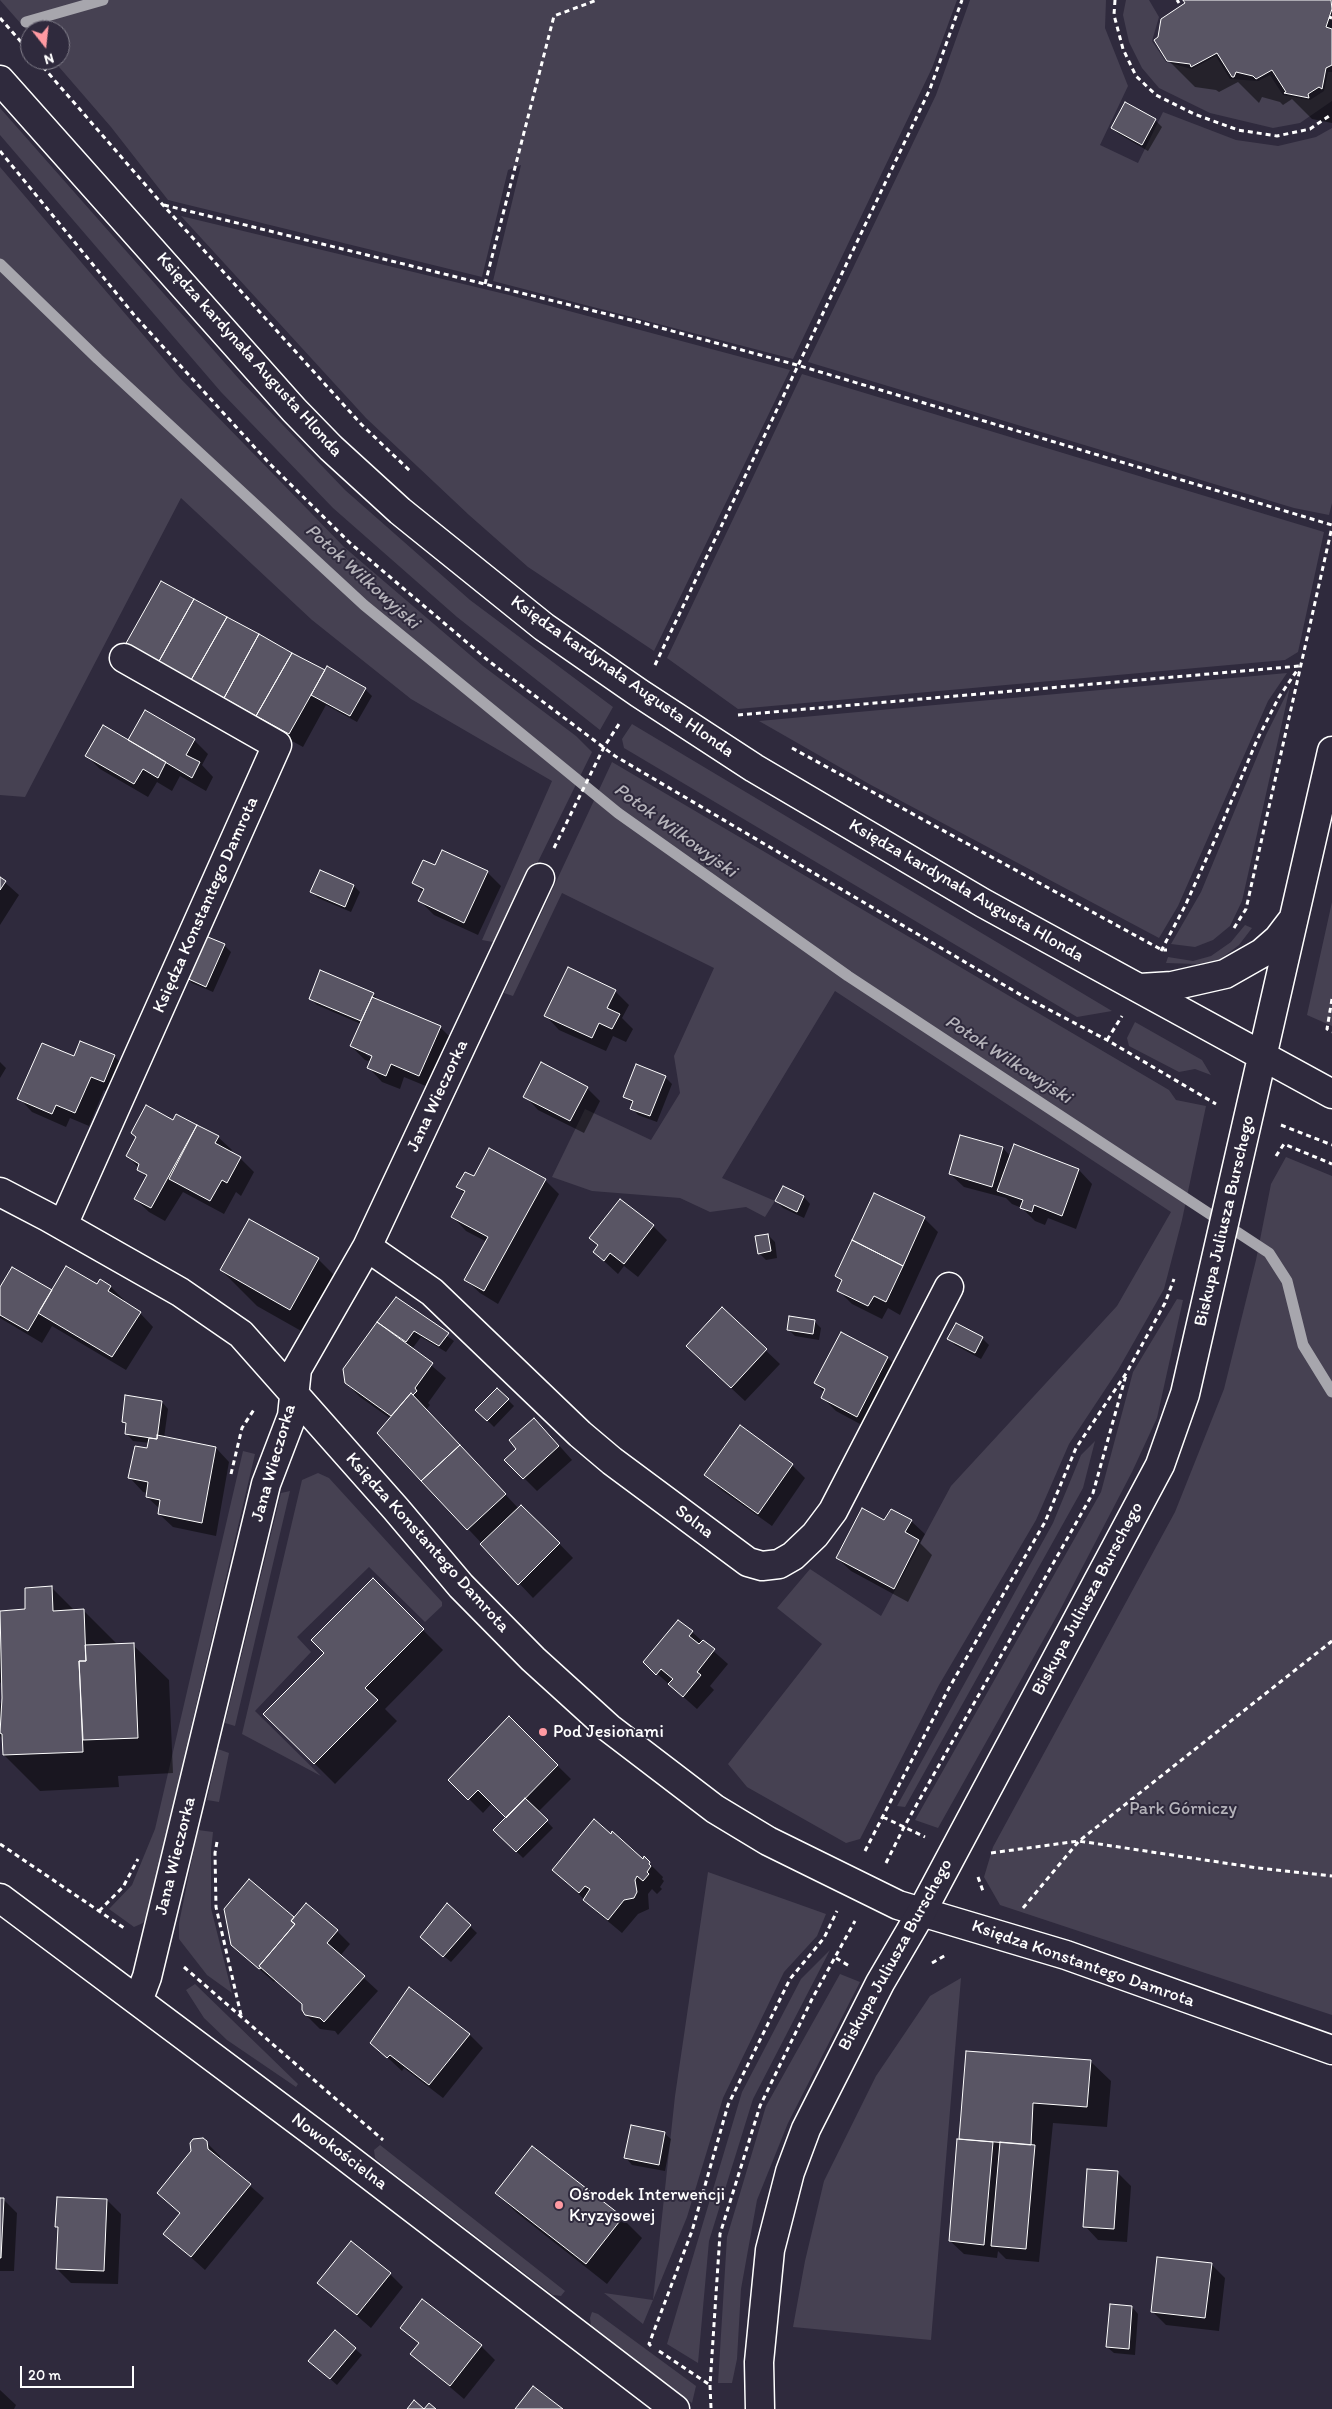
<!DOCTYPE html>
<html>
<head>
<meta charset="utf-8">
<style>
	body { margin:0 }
	#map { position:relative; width:1332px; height:2409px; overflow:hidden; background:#2f2a3d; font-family:Itim,sans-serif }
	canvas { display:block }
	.north { position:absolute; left:20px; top:20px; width:50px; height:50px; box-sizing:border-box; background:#2f2a3d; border:1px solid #827f8b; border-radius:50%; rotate:164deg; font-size:14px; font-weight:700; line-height:20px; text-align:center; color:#fff }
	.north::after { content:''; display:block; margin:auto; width:18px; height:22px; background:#ff9aa2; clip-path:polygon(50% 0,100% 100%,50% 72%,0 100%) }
	.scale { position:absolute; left:20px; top:2366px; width:114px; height:22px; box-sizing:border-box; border:2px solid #fff; border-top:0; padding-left:6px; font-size:15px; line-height:18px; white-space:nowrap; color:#fff; -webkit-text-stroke:4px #2f2a3d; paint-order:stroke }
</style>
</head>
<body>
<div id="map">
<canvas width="1332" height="2409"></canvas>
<div class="north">N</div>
<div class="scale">20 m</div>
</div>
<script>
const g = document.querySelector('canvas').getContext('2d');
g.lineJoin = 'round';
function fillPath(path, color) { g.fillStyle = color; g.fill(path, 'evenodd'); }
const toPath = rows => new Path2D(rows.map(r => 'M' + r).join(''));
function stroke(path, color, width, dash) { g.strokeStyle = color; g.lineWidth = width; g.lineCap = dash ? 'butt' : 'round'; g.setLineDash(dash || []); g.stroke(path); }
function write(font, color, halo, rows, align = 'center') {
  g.font = font + ' Itim,sans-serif'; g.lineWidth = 4; g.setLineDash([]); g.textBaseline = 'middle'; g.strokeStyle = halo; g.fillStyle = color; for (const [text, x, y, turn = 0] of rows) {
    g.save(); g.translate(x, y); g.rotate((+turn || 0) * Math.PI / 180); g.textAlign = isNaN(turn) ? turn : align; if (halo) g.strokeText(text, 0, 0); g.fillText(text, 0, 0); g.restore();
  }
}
fillPath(toPath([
	[0,0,957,0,932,68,793,359,493,281,521,165,508,170,482,277,168,200,111,127,53,60,60,60,60,30,30,30,30,34],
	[970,0,1106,0,1105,28,1128,86,1100,145,1138,163,1163,112,1236,140,1278,146,1316,137,1332,128,1332,503,1329,515,1294,508,808,362,936,95],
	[1126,0,1149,0,1159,17,1152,41,1166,62,1192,69,1216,56,1230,79,1258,81,1270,75,1283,95,1310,100,1324,91,1328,72,1332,72,1332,101,1300,123,1273,128,1210,113,1159,88,1142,68,1129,42,1123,15],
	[0,108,239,379,345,490,470,600,613,707,600,730,457,617,333,508,221,392,0,135],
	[0,167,180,378,344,547,483,666,576,736,592,752,498,943,482,940,552,781,411,699,312,620,181,498,25,797,0,795],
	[181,216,509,295,790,370,654,651,528,567,469,515,366,418],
	[802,374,1324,532,1298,652,1285,660,738,709,667,658],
	[1287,673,1268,701,1178,906,1159,938,871,785,759,721],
	[1290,687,1242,901,1230,926,1213,940,1195,947,1171,944,1201,892,1266,735],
	[632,724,1112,1011,1077,1017,624,748,622,739],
	[612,762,1169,1090,1176,1100,1206,1106,1182,1220,1164,1289,1118,1370,1069,1444,1036,1520,939,1685,860,1839,846,1843,747,1787,728,1764,822,1644,777,1608,810,1569,881,1616,951,1486,1117,1306,1171,1212,835,991,722,1178,775,1201,765,1217,746,1207,710,1212,680,1198,592,1191,552,1177,585,1109,651,1140,680,1093,674,1056,714,968,562,893,513,996,504,993],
	[1332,902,1332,1026,1307,1015],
	[1245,925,1252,928,1239,945,1219,960,1197,964,1166,963,1168,957,1193,961,1211,956,1231,942],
	[1135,1022,1202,1060,1211,1075,1195,1069,1179,1072,1129,1046,1127,1038],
	[1286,1157,1332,1176,1332,2015,1000,1905,984,1877,993,1847,1175,1512,1224,1389,1256,1260,1271,1184],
	[1177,1299,1183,1300,1157,1418,1132,1472,1059,1612,938,1828,915,1820,1101,1492,1133,1372],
	[1095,1441,1083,1488,905,1807,897,1806,1053,1523,1081,1455],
	[243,1451,255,1454,147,1915,143,1923,134,1927,109,1909,132,1885,155,1829],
	[318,1473,329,1478,442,1602,442,1606,425,1622,369,1567,297,1637,311,1652,255,1711,321,1776,242,1734,302,1480],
	[290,1491,235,1726,225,1723,281,1493],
	[218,1749,229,1753,219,1802,207,1800],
	[198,1830,213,1832,211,1851,211,1908,232,1993,207,1975,179,1939,179,1923],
	[708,1872,826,1914,817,1936,784,1972,723,2098,687,2217,653,2300,643,2324,604,2293,653,2300,675,2096],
	[830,1950,753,2099,709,2241,698,2363,667,2344,742,2092,801,1979],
	[840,1974,860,1982,788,2123,757,2200,741,2289,737,2359,732,2383,718,2383,727,2237,766,2106],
	[961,1978,931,2340,793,2327,805,2261,824,2181,876,2076,930,1996],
	[195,1984,298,2084,296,2087,227,2040,204,2018,186,1990],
	[380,2145,565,2291,561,2296,553,2295,384,2166,375,2158,374,2150],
	[592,2312,598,2314,696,2386,692,2403,591,2325,590,2318]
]), '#464152');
fillPath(toPath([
	[1184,0,1332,0,1332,123,1312,119,1292,99,1283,105,1280,102,1262,97,1259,103,1238,82,1219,92,1216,90,1195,87,1168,60,1187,4],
	[1155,120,1162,127,1148,151,1119,134,1112,128],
	[141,658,325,672,365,689,372,696,357,722,326,705,303,747],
	[194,740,208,754,202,765,213,777,206,791,180,776,172,791,157,782,148,797,100,769,87,756,129,742],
	[436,867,487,872,501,886,478,935,434,915,420,901,424,893,414,883],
	[320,871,354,886,360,892,351,912,318,898,311,891],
	[0,878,19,895,0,925],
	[224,945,231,952,213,992,192,983,186,977],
	[615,991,629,1005,622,1018,633,1029,626,1042,613,1036,606,1051,559,1030,546,1016],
	[373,994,379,1001,441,1028,454,1041,433,1089,404,1077,400,1089,382,1082,369,1068,371,1062,365,1060,351,1046,361,1024,317,1005,310,998],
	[366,1052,378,1058,377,1060,366,1055],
	[114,1056,128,1070,117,1095,104,1090,89,1126,70,1118,66,1127,32,1112,19,1098,75,1058],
	[0,1062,6,1068,0,1078],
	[665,1077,672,1084,657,1122,638,1115,632,1108,633,1104,625,1097],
	[587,1088,600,1101,584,1133,538,1110,525,1096],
	[176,1115,218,1137,232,1150,230,1153,240,1158,254,1172,241,1196,236,1192,224,1214,183,1192,165,1221,149,1212,135,1199,147,1178,128,1156,173,1122],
	[1015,1146,1079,1170,1092,1184,1076,1229,1048,1218,1045,1225,1035,1221,1022,1208,1012,1204,1006,1198,964,1187,950,1174,1003,1148,1011,1157],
	[474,1178,545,1180,559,1194,498,1304,480,1293,466,1280,487,1242,466,1231,453,1217,465,1195,458,1187],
	[783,1188,804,1197,810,1204,804,1218,783,1208,776,1201],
	[924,1218,938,1232,900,1315,888,1308,882,1319,852,1304,839,1291,843,1283,836,1276],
	[249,1221,318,1259,354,1295,326,1345,257,1306,221,1270],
	[653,1226,667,1240,638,1277,624,1266,618,1274,594,1252],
	[768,1235,775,1242,777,1258,766,1260,759,1253],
	[100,1281,111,1287,124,1300,123,1302,140,1313,153,1327,126,1370,52,1326,42,1343,0,1318,0,1290,52,1292,97,1286],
	[396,1299,454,1341,446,1352,421,1337,412,1349,446,1378,428,1403,430,1405,426,1410,519,1509,546,1530,573,1558,533,1598,378,1433,391,1419,360,1397,346,1383,344,1370],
	[722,1309,780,1364,745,1401,701,1360],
	[814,1321,821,1328,819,1340,795,1336,789,1330],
	[982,1338,989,1345,981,1359,955,1345,949,1339],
	[888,1358,901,1371,871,1430,836,1411,822,1397,825,1393,815,1383],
	[497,1389,514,1406,494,1427,477,1410],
	[162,1402,168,1409,164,1438,216,1448,229,1462,216,1536,173,1527,159,1514,160,1509,147,1497,148,1493,143,1492,130,1478,148,1449,150,1443,133,1441,127,1434,127,1426,123,1422],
	[548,1433,572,1460,537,1491,506,1460,518,1449],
	[792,1465,805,1478,772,1526,720,1489,706,1475],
	[911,1521,925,1534,920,1543,932,1555,908,1602,851,1571,837,1558,885,1522],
	[373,1580,443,1650,385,1709,397,1721,335,1784,265,1714,326,1653],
	[52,1588,75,1611,83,1610,118,1645,133,1645,169,1680,173,1773,118,1776,119,1787,40,1791,4,1755,4,1740,0,1736,0,1704,3,1698,2,1685,0,1682,0,1612,26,1611],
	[692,1632,728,1664,710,1686,714,1690,697,1709,644,1662],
	[509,1718,571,1779,538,1812,553,1828,523,1858,495,1830,507,1818,492,1803,483,1813,450,1780],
	[643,1861,649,1863,663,1877,662,1879,664,1881,660,1887,662,1889,657,1894,652,1889,648,1894,649,1909,638,1914,622,1933,598,1913,554,1870],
	[250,1881,294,1918,337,1931,350,1944,340,1956,378,1991,338,2035,335,2031,320,2029,306,2015,303,2005,276,1980,274,1982,232,1945],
	[447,1904,477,1933,451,1962,428,1943],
	[469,2034,483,2048,443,2098,404,2068,402,2071,372,2043],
	[1090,2061,1111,2081,1107,2127,1053,2123,1039,2262,1006,2259,998,2251,997,2258,964,2254,950,2241,962,2141,960,2139],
	[664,2133,671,2139,665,2171,632,2165,626,2158],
	[206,2142,220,2156,221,2161,264,2198,205,2270,165,2234,181,2214,158,2193],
	[1117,2172,1131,2186,1127,2242,1098,2240,1085,2226],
	[496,2193,622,2218,642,2238,607,2284,517,2213],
	[0,2199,3,2199,17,2213,14,2271,0,2271],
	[107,2200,121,2214,118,2284,71,2283,57,2269,60,2229,57,2226],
	[1211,2264,1225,2278,1219,2331,1166,2325,1152,2311],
	[390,2274,403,2287,371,2328,319,2283],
	[422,2300,481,2346,495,2360,464,2399,411,2354,419,2344,401,2327],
	[1132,2307,1138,2314,1135,2355,1114,2353,1107,2347],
	[335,2331,362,2355,337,2385,317,2367],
	[0,2390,16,2405,14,2409,0,2409]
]), '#0007');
stroke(toPath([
	[26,22,103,0],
	[0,264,98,359,364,605,618,813,848,976,1269,1253,1287,1281,1303,1345,1332,1392]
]), '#a7a6ad', 11);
const building = toPath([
	[1183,0,1331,0,1332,9,1326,27,1332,29,1332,65,1326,68,1322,89,1319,87,1308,94,1309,98,1284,93,1286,92,1272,70,1256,79,1253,76,1236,72,1234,77,1232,77,1217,53,1191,67,1190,64,1167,61,1154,40,1158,37,1161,19,1185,3,1183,0],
	[1125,102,1156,119,1142,145,1111,128,1125,102],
	[161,581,194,599,158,663,125,645,161,581],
	[194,599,227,617,191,680,158,663,194,599],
	[227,617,259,634,224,698,191,680,227,617],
	[259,634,292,653,256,716,224,698,259,634],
	[292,653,325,670,289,734,256,716,292,653],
	[327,666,366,688,350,716,311,695,327,666],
	[145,710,195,739,186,755,200,762,192,778,128,740,145,710],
	[103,725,166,762,158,778,143,769,134,784,85,756,103,725],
	[442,850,488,871,464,923,418,901,424,889,412,883,423,860,435,865,442,850],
	[320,870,354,885,345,907,310,892,320,870],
	[0,877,6,881,0,890,0,877],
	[203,935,225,944,206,987,184,977,203,935],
	[568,967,616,990,607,1008,620,1014,612,1029,599,1023,592,1038,544,1016,568,967],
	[320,970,374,993,361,1021,309,999,320,970],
	[372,997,441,1026,419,1076,391,1064,386,1076,367,1068,372,1056,350,1046,372,997],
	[80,1041,115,1055,104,1082,91,1077,75,1113,56,1105,52,1114,17,1099,42,1043,74,1056,80,1041],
	[541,1062,588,1087,570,1121,523,1097,541,1062],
	[636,1064,666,1076,650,1116,630,1109,633,1101,623,1097,636,1064],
	[146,1105,173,1120,176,1114,197,1125,151,1208,134,1199,147,1175,137,1170,139,1164,126,1156,136,1137,131,1133,146,1105],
	[197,1125,219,1136,215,1143,241,1157,227,1183,222,1180,210,1201,169,1179,197,1125],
	[960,1135,1003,1147,992,1187,949,1174,960,1135],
	[1014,1144,1079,1169,1062,1216,1034,1205,1032,1212,1020,1208,1023,1200,997,1191,1014,1144],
	[489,1148,546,1179,484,1291,464,1280,488,1237,451,1217,465,1191,456,1187,465,1172,474,1176,489,1148],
	[783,1186,804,1196,797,1212,775,1201,783,1186],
	[874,1193,925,1217,903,1266,852,1240,874,1193],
	[620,1199,654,1225,624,1264,610,1253,604,1261,593,1252,598,1245,589,1238,620,1199],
	[249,1219,319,1258,290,1310,220,1270,249,1219],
	[768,1234,771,1251,758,1254,755,1236,768,1234],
	[852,1240,903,1266,886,1302,874,1296,868,1306,837,1291,842,1280,835,1276,852,1240],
	[66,1266,97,1284,100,1279,111,1286,108,1291,141,1312,112,1357,38,1313,66,1266],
	[12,1267,52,1290,28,1331,0,1315,0,1287,12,1267],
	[396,1297,449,1333,439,1346,414,1331,406,1342,377,1322,396,1297],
	[722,1307,767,1349,731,1388,686,1346,722,1307],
	[789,1316,815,1320,813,1334,787,1330,789,1316],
	[377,1322,433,1363,415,1388,417,1391,413,1395,411,1393,391,1416,345,1383,343,1369,377,1322],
	[956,1323,983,1337,975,1353,947,1339,956,1323],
	[841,1332,888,1357,857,1417,821,1398,825,1389,814,1383,841,1332],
	[497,1388,509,1399,487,1421,475,1410,497,1388],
	[411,1393,460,1445,421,1481,377,1433,411,1393],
	[125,1395,162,1401,157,1439,125,1434,126,1423,122,1422,125,1395],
	[534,1418,559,1446,523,1479,504,1460,516,1449,509,1440,534,1418],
	[740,1425,793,1464,758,1514,704,1475,740,1425],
	[157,1435,216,1447,202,1523,158,1514,160,1500,146,1497,148,1482,128,1478,135,1446,147,1448,149,1438,157,1439,157,1435],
	[460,1445,506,1494,467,1530,421,1481,460,1445],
	[521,1505,560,1543,518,1585,480,1544,521,1505],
	[862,1508,884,1520,891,1509,912,1520,905,1532,919,1540,894,1589,836,1558,862,1508],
	[373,1578,424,1629,365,1688,378,1700,314,1764,263,1714,324,1653,311,1640,373,1578],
	[52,1586,53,1611,84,1609,86,1661,79,1661,83,1752,3,1755,2,1734,0,1733,2,1698,0,1611,25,1609,25,1588,52,1586],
	[678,1620,693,1631,689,1636,699,1644,703,1640,715,1649,697,1672,701,1675,683,1697,668,1684,673,1679,661,1669,656,1675,643,1662,678,1620],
	[134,1643,138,1738,83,1740,79,1661,86,1661,85,1645,134,1643],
	[509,1716,558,1765,506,1818,478,1790,468,1800,448,1780,509,1716],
	[525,1798,548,1820,516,1852,493,1830,525,1798],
	[594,1819,611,1834,612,1831,643,1859,644,1856,650,1862,649,1864,651,1866,647,1872,649,1874,643,1881,637,1876,635,1880,637,1892,634,1898,624,1900,608,1920,583,1900,590,1889,585,1886,579,1893,552,1870,594,1819],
	[249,1879,294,1917,291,1921,295,1924,259,1966,261,1968,259,1969,231,1945,224,1909,249,1879],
	[306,1903,338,1930,327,1943,365,1976,324,2022,320,2018,305,2015,302,2010,302,2004,259,1966,295,1924,291,1921,306,1903],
	[447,1903,471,1925,443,1957,420,1937,447,1903],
	[409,1987,470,2034,429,2085,390,2055,387,2058,370,2043,409,1987],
	[966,2051,1091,2060,1087,2107,1033,2103,1031,2145,959,2139,966,2051],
	[631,2125,665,2132,659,2165,624,2158,631,2125],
	[203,2138,207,2141,208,2149,251,2184,191,2257,163,2234,180,2213,157,2193,191,2151,190,2143,193,2139,203,2138],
	[957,2139,993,2142,984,2245,949,2241,957,2139],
	[1000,2142,1035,2145,1026,2249,991,2246,1000,2142],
	[532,2146,623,2217,586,2264,495,2193,532,2146],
	[1087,2169,1118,2171,1114,2229,1083,2227,1087,2169],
	[57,2197,107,2199,104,2271,56,2269,58,2227,55,2227,57,2197],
	[0,2198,4,2198,1,2258,0,2258,0,2198],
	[351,2241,391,2273,357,2315,317,2283,351,2241],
	[1157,2257,1212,2263,1205,2318,1151,2312,1157,2257],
	[422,2299,482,2345,450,2386,410,2354,419,2343,400,2328,422,2299],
	[1110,2304,1132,2306,1129,2349,1106,2347,1110,2304],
	[335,2330,356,2348,330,2379,308,2361,335,2330],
	[533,2386,563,2409,515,2409,533,2386],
	[414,2400,424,2409,429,2403,436,2409,407,2409,414,2400]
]);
fillPath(building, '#595564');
stroke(building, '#fff', 1);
const street = toPath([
	[0,1192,48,1217,180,1292,241,1334,396,1509,461,1586,533,1659,609,1728,715,1809,768,1841,898,1905,1066,1955,1332,2050],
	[63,1225,277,745,124,658],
	[367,1247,432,1292,580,1434,612,1461,748,1562,762,1566,779,1564,793,1556,815,1535,833,1511,949,1287],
	[0,1898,325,2141,675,2409],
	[138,2001,147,1977,266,1484,292,1416,297,1369,367,1247,540,878]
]);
const secondary = toPath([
	[0,80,294,410,331,448,400,511,544,627,639,693,754,768,983,903,1332,1094],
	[1140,988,1172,986,1225,974,1262,953,1278,939,1291,922],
	[760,2409,759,2362,770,2250,790,2172,806,2129,880,1983,921,1913,1160,1465,1185,1394,1332,751]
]);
stroke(street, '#fff', 31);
stroke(secondary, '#fff', 31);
stroke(toPath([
	[1115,0,1114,15,1123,49,1136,76,1156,95,1194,114,1238,130,1277,136,1310,129,1332,114],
	[1177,0,1179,3],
	[1329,17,1332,18],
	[0,18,30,52],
	[37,60,163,205,361,424,410,471],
	[0,151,135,316,269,463,350,543,490,662,615,756,1021,995,1107,1040,1216,1104],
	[164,205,639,322,797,365,1332,525],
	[485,284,554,16,597,0],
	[655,665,930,89,962,0],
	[738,715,1300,666],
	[792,748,1162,950,1167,950],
	[554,848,604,747,621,721],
	[1234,928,1246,909,1332,527],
	[1161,951,1185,906,1218,833,1257,740,1279,697,1298,669],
	[1332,999,1327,1029,1332,1032],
	[1107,1040,1122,1016],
	[1281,1125,1332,1145],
	[1276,1156,1284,1144,1332,1164],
	[231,1474,242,1428,255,1408],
	[883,1817,925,1837],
	[217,1842,215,1853,216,1907,241,2015],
	[0,1844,124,1928],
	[865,1851,949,1688,1045,1522,1076,1448,1127,1372,1165,1303,1174,1279],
	[991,1853,1079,1841,1258,1868,1332,1876],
	[886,1863,904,1827,1093,1493,1126,1375],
	[978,1877,984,1894],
	[1023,1908,1079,1841,1332,1641],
	[99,1911,123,1887,138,1859],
	[836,1958,851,1967],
	[932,1963,946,1955],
	[184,1967,383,2140],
	[651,2346,649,2344,692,2231,728,2105,790,1979,824,1938,837,1911],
	[659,2351,710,2385],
	[711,2408,710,2385,720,2234,760,2106,812,1999,855,1921]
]), '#fff', 3, [5, 4]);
stroke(street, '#2f2a3d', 28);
stroke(secondary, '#2f2a3d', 28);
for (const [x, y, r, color] of [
	[543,1732,5,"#ff9aa2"],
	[559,2205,5,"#ff9aa2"]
]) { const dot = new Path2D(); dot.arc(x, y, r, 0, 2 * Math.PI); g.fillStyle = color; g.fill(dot); stroke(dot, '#2f2a3d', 2); }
write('18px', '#fff', '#2f2a3d', [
	["Księdza kardynała Augusta Hlonda",249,355,48],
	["Księdza kardynała Augusta Hlonda",622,677,35],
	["Księdza kardynała Augusta Hlonda",966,891,30],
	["Księdza Konstantego Damrota",206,905,-66],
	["Jana Wieczorka",438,1096,-65],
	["Biskupa Juliusza Burschego",1225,1221,-77],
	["Jana Wieczorka",274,1463,-74],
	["Solna",694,1522,37],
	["Księdza Konstantego Damrota",427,1543,48],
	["Biskupa Juliusza Burschego",1088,1599,-62],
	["Jana Wieczorka",176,1856,-76],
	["Biskupa Juliusza Burschego",896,1955,-61],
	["Księdza Konstantego Damrota",1083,1964,19],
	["Nowokościelna",339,2152,37]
]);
write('18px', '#fff', '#2f2a3d', [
	["Pod Jesionami",553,1732],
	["Ośrodek Interwencji",569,2195],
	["Kryzysowej",569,2216]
], 'left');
write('18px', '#b5b3ba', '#2f2a3d', [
	["Park Górniczy",1183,1809]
]);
write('italic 19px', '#b6b4bb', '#2f2a3d', [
	["Potok Wilkowyjski",362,577,42],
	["Potok Wilkowyjski",675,831,36],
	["Potok Wilkowyjski",1008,1060,33]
]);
</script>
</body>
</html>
